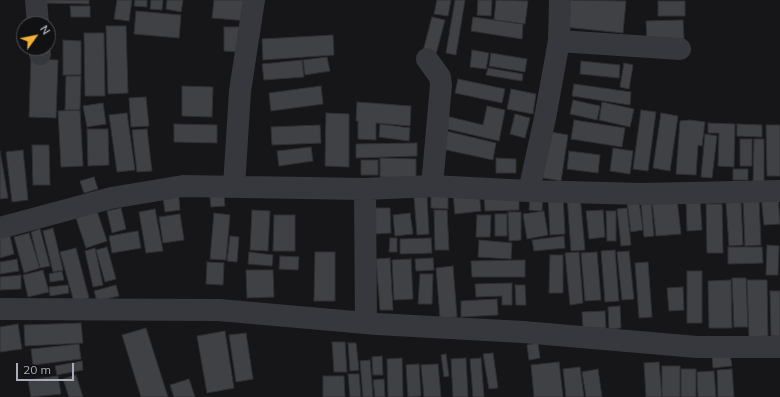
<!DOCTYPE html>
<html>
<head>
<meta charset="utf-8">
<style>
	body { margin:0 }
	#map { position:relative; width:780px; height:397px; overflow:hidden; background:#161618; font-family:Mulish,sans-serif }
	canvas { display:block }
	.north { position:absolute; left:16px; top:16px; width:40px; height:40px; box-sizing:border-box; background:#111113; border:1px solid #4d4f55; border-radius:50%; rotate:57deg; font-size:11px; font-weight:700; line-height:16px; text-align:center; color:#a8adb8 }
	.north::after { content:''; display:block; margin:auto; width:14px; height:18px; background:#f2b134; clip-path:polygon(50% 0,100% 100%,50% 72%,0 100%) }
	.scale { position:absolute; left:16px; top:363px; width:58px; height:18px; box-sizing:border-box; border:2px solid #a8adb8; border-top:0; padding-left:5px; font-size:12px; line-height:14px; white-space:nowrap; color:#a8adb8; -webkit-text-stroke:3px #111113; paint-order:stroke }
</style>
</head>
<body>
<div id="map">
<canvas width="780" height="397"></canvas>
<div class="north">N</div>
<div class="scale">20 m</div>
</div>
<script>
const g = document.querySelector('canvas').getContext('2d');
g.lineJoin = 'round';
function fillPath(path, color) { g.fillStyle = color; g.fill(path, 'evenodd'); }
const toPath = rows => new Path2D(rows.map(r => 'M' + r).join(''));
function stroke(path, color, width, dash) { g.strokeStyle = color; g.lineWidth = width; g.lineCap = dash ? 'butt' : 'round'; g.setLineDash(dash || []); g.stroke(path); }
const building = toPath([
	[44,0,89,0,89,4,44,3,44,0],
	[117,0,132,0,129,21,114,19,117,0],
	[135,0,147,0,147,7,134,6,135,0],
	[151,0,163,0,162,10,150,9,151,0],
	[167,0,183,0,181,12,166,9,167,0],
	[214,0,251,0,248,21,212,18,214,0],
	[437,0,451,0,448,16,434,14,437,0],
	[455,0,465,0,456,55,446,53,455,0],
	[478,0,492,0,491,16,477,15,478,0],
	[496,0,528,1,525,24,494,20,496,0],
	[567,0,626,1,623,33,564,27,567,0],
	[658,1,685,1,685,16,658,16,658,1],
	[70,6,90,6,90,17,71,17,70,6],
	[136,11,181,15,179,38,134,34,136,11],
	[432,17,445,20,436,54,423,51,432,17],
	[473,17,523,24,522,39,471,31,473,17],
	[683,20,684,39,647,41,646,21,683,20],
	[106,26,126,26,128,93,108,94,106,26],
	[224,27,240,27,240,52,224,51,224,27],
	[84,33,104,33,105,96,85,96,84,33],
	[333,35,334,55,263,60,262,39,333,35],
	[63,40,81,41,81,75,63,75,63,40],
	[472,50,489,53,486,69,470,67,472,50],
	[491,53,527,59,525,72,489,66,491,53],
	[327,57,330,71,305,75,303,60,327,57],
	[31,59,58,60,56,118,29,117,31,59],
	[302,60,304,77,264,80,262,64,302,60],
	[581,61,620,65,619,78,580,74,581,61],
	[624,63,633,65,629,89,620,87,624,63],
	[488,68,523,74,522,81,486,75,488,68],
	[66,76,81,76,80,110,65,110,66,76],
	[458,79,505,89,502,103,455,93,458,79],
	[574,84,631,92,630,105,572,96,574,84],
	[182,86,213,87,212,117,182,116,182,86],
	[321,86,323,104,271,111,269,93,321,86],
	[511,89,536,94,533,114,507,109,511,89],
	[146,97,149,126,131,127,129,98,146,97],
	[573,100,600,106,597,120,570,114,573,100],
	[357,102,411,106,410,126,376,123,376,140,358,139,358,121,356,121,357,102],
	[602,102,634,109,630,127,599,120,602,102],
	[103,103,106,124,87,127,83,106,103,103],
	[487,106,505,110,499,141,443,128,446,116,483,125,487,106],
	[80,110,83,166,61,167,58,111,80,110],
	[641,110,656,112,648,171,633,169,641,110],
	[127,113,135,170,117,172,109,115,127,113],
	[326,113,349,114,349,167,325,166,326,113],
	[661,113,678,116,670,171,653,168,661,113],
	[515,114,530,118,525,138,510,134,515,114],
	[574,120,625,128,622,147,571,139,574,120],
	[690,120,705,122,702,146,698,145,696,175,676,174,680,121,690,120],
	[708,123,735,124,734,167,718,166,719,133,708,133,708,123],
	[174,124,217,125,217,143,174,142,174,124],
	[380,124,410,128,409,141,379,137,380,124],
	[737,124,762,125,762,137,737,136,737,124],
	[320,125,321,143,272,145,271,127,320,125],
	[766,125,780,125,780,176,767,176,766,125],
	[87,129,108,129,109,165,88,166,87,129],
	[147,129,152,171,137,172,132,130,147,129],
	[446,131,496,143,493,160,442,149,446,131],
	[545,131,568,135,561,181,538,177,545,131],
	[705,134,717,136,712,178,701,177,705,134],
	[740,139,752,139,752,166,740,166,740,139],
	[754,139,764,139,764,183,753,183,754,139],
	[417,143,417,156,356,158,356,144,417,143],
	[32,145,49,145,50,185,33,185,32,145],
	[311,147,313,161,279,166,277,151,311,147],
	[613,148,633,151,630,174,610,171,613,148],
	[23,150,28,200,12,202,6,152,23,150],
	[0,151,8,198,0,199,0,151],
	[569,151,600,155,598,173,567,169,569,151],
	[380,158,416,159,416,178,380,177,380,158],
	[496,158,516,159,516,173,496,173,496,158],
	[361,160,378,160,378,175,361,175,361,160],
	[733,169,748,169,748,180,733,180,733,169],
	[94,177,98,189,84,193,80,181,94,177],
	[209,187,223,187,225,206,211,207,209,187],
	[431,189,448,189,448,209,431,208,431,189],
	[178,190,180,210,165,212,162,191,178,190],
	[479,192,481,211,455,214,453,194,479,192],
	[519,192,519,210,485,211,484,193,519,192],
	[530,194,543,195,542,211,529,210,530,194],
	[563,195,565,234,550,235,548,196,563,195],
	[580,195,585,250,571,251,567,196,580,195],
	[778,195,780,224,764,225,761,196,778,195],
	[414,197,427,197,429,234,417,235,414,197],
	[686,198,700,198,702,230,687,231,686,198],
	[677,199,681,234,656,236,652,201,677,199],
	[743,200,759,200,761,245,745,246,743,200],
	[639,201,643,230,631,232,627,202,639,201],
	[651,201,654,236,644,237,641,202,651,201],
	[741,202,743,245,729,246,726,203,741,202],
	[706,204,722,204,723,253,707,253,706,204],
	[96,208,107,241,86,248,75,215,96,208],
	[121,208,126,229,112,233,107,211,121,208],
	[373,208,390,208,391,233,374,234,373,208],
	[627,208,631,245,621,246,617,209,627,208],
	[155,209,163,251,146,253,139,212,155,209],
	[252,210,270,211,268,251,250,250,252,210],
	[434,210,447,210,449,250,435,250,434,210],
	[603,210,605,237,589,239,586,211,603,210],
	[544,211,548,235,527,239,523,214,544,211],
	[606,211,616,211,616,241,607,241,606,211],
	[508,212,521,212,521,240,509,241,508,212],
	[214,213,230,215,226,260,210,259,214,213],
	[410,213,413,234,395,236,393,215,410,213],
	[180,214,184,240,163,243,159,217,180,214],
	[495,214,507,214,507,236,495,236,495,214],
	[274,215,295,215,295,251,273,251,274,215],
	[477,215,491,215,490,237,476,237,477,215],
	[8,227,14,254,0,258,0,229,8,227],
	[53,228,63,270,53,272,43,231,53,228],
	[40,229,50,266,40,268,31,232,40,229],
	[138,231,141,248,112,253,109,236,138,231],
	[29,233,40,268,24,273,14,237,29,233],
	[230,236,239,237,237,262,227,261,230,236],
	[564,236,565,248,534,251,532,240,564,236],
	[390,238,397,238,397,252,389,252,390,238],
	[431,238,432,253,400,254,400,239,431,238],
	[479,240,512,243,511,259,478,257,479,240],
	[767,245,779,246,778,275,766,275,767,245],
	[107,247,116,279,105,282,96,250,107,247],
	[728,247,762,247,763,263,728,264,728,247],
	[76,248,89,298,74,302,60,252,76,248],
	[95,248,103,285,93,287,85,251,95,248],
	[615,250,619,301,605,302,601,251,615,250],
	[629,251,634,299,622,300,617,252,629,251],
	[249,252,273,255,272,266,248,264,249,252],
	[315,252,335,252,335,301,314,301,315,252],
	[579,252,583,303,570,305,565,253,579,252],
	[597,252,601,300,585,301,581,253,597,252],
	[550,255,563,255,563,293,549,293,550,255],
	[280,256,299,257,298,270,279,269,280,256],
	[390,258,393,310,380,310,376,259,390,258],
	[433,258,434,270,416,271,415,259,433,258],
	[17,259,19,271,0,274,0,262,17,259],
	[411,259,413,299,394,300,392,260,411,259],
	[525,260,525,277,472,277,471,261,525,260],
	[207,262,224,263,223,285,206,284,207,262],
	[648,262,652,317,639,318,635,263,648,262],
	[453,266,457,317,440,318,436,268,453,266],
	[43,270,49,292,28,297,23,275,43,270],
	[246,270,273,270,274,297,247,298,246,270],
	[62,271,64,280,50,282,49,274,62,271],
	[687,271,702,271,702,323,687,323,687,271],
	[420,274,433,274,432,304,418,304,420,274],
	[21,275,21,289,0,290,0,277,21,275],
	[732,278,746,278,748,327,734,327,732,278],
	[731,280,732,328,709,328,708,281,731,280],
	[747,280,767,280,768,336,749,337,747,280],
	[512,283,512,305,502,305,502,296,476,297,475,284,512,283],
	[68,285,69,293,50,296,49,287,68,285],
	[116,285,119,296,97,301,94,291,116,285],
	[515,285,525,285,526,305,516,305,515,285],
	[683,287,684,310,669,311,667,288,683,287],
	[770,291,780,291,780,336,771,336,770,291],
	[497,299,498,315,461,317,461,301,497,299],
	[620,306,621,328,609,329,608,307,620,306],
	[605,311,606,328,583,329,582,312,605,311],
	[81,323,83,343,25,346,24,325,81,323],
	[18,324,22,349,0,352,0,327,18,324],
	[146,328,168,397,141,397,122,335,146,328],
	[225,331,234,388,207,393,197,336,225,331],
	[246,333,253,379,236,382,229,335,246,333],
	[332,342,345,342,347,372,334,372,332,342],
	[348,343,356,343,359,370,350,371,348,343],
	[538,343,540,358,529,360,527,345,538,343],
	[79,344,81,359,33,365,31,349,79,344],
	[493,353,498,388,489,389,483,354,493,353],
	[446,354,449,376,444,377,441,355,446,354],
	[730,354,732,366,713,368,712,355,730,354],
	[382,356,383,375,373,375,372,357,382,356],
	[402,358,403,397,388,397,387,359,402,358],
	[466,358,468,397,453,397,451,359,466,358],
	[481,358,484,397,473,397,470,359,481,358],
	[370,360,373,397,363,397,360,361,370,360],
	[82,361,83,370,57,375,55,366,82,361],
	[559,362,563,397,534,397,531,365,559,362],
	[659,362,662,397,646,397,644,363,659,362],
	[419,364,421,396,408,397,406,365,419,364],
	[438,364,441,397,424,397,421,365,438,364],
	[662,366,680,366,680,397,662,397,662,366],
	[580,367,584,397,566,397,563,369,580,367],
	[598,369,602,397,586,397,582,372,598,369],
	[681,369,696,369,696,397,681,397,681,369],
	[732,369,734,397,718,397,717,370,732,369],
	[714,371,716,397,698,397,697,372,714,371],
	[348,374,359,374,361,397,350,397,348,374],
	[76,375,83,397,69,397,63,379,76,375],
	[58,376,61,394,31,397,28,380,58,376],
	[323,376,344,376,345,397,323,397,323,376],
	[189,379,195,397,174,397,170,385,189,379],
	[384,379,385,397,375,397,373,380,384,379]
]);
fillPath(building, '#404145');
stroke(building, '#303034', 1);
stroke(toPath([
	[36,0,38,24],
	[559,41,680,49],
	[39,48,40,54],
	[427,59,440,77,441,85,432,186],
	[234,186,240,91,254,0],
	[365,189,366,322],
	[529,191,545,118,559,41,560,0],
	[0,228,111,198,183,186,365,189,432,186,529,191,642,194,780,191],
	[0,309,219,310,377,324,523,332,697,347,780,347]
]), '#37383d', 22);
</script>
</body>
</html>
